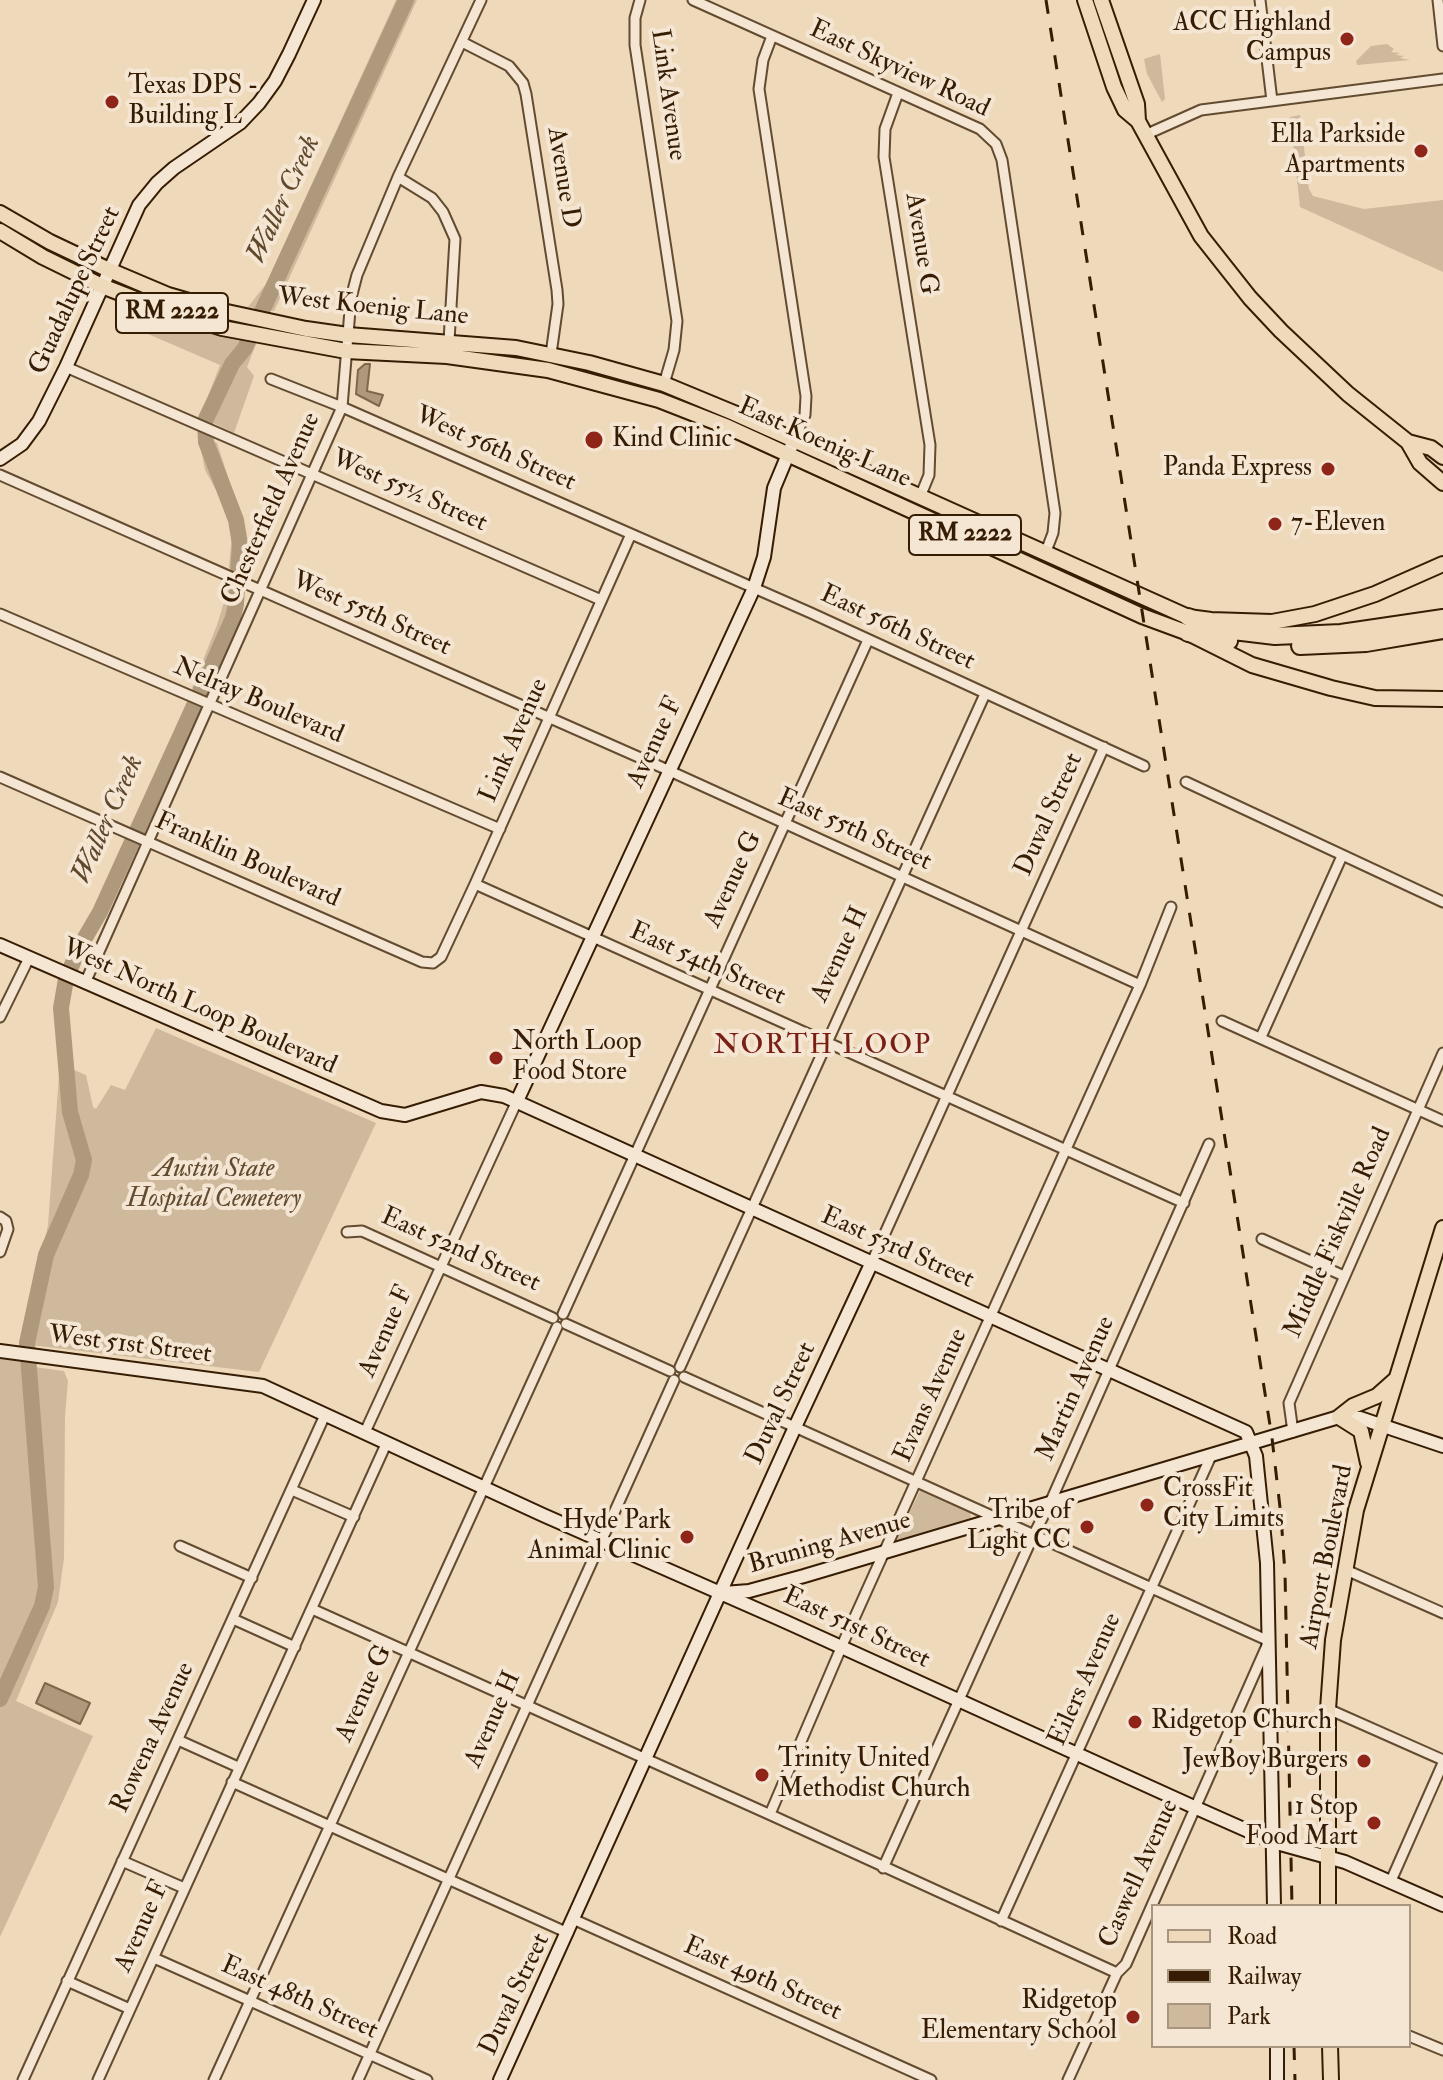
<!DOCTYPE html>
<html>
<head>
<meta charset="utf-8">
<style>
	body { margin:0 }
	#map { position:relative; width:1443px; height:2080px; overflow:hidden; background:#eed9bb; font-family:"IM FELL Double Pica",serif }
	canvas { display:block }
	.legend { position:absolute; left:1151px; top:1904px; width:260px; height:144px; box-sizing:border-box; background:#f4e6d3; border:2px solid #a8957f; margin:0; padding:10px 14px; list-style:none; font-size:24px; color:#351c02 }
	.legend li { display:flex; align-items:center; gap:16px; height:40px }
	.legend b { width:40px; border:2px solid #a8957f }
</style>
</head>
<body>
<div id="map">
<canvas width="1443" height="2080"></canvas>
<ul class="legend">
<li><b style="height:10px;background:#eed9bb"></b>Road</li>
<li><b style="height:10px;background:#351c02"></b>Railway</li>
<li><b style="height:22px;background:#cfb99c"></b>Park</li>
</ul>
</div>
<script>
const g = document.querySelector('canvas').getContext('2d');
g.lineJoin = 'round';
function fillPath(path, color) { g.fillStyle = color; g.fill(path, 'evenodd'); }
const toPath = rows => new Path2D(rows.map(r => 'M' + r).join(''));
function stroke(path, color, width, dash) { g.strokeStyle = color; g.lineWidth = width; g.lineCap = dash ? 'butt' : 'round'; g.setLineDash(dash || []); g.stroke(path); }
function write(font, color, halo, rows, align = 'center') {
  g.font = font + ' "IM FELL Double Pica",serif'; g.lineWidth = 8; g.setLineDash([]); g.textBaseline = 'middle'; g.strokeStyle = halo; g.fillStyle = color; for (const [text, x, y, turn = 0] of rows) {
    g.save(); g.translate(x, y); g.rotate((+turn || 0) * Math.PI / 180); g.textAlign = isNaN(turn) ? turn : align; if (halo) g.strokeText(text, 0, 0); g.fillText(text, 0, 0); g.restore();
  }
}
fillPath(toPath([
	[396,0,417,0,274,311,248,307,266,284],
	[1387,44,1394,49,1391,52,1400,53,1396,55,1404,56,1400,58,1410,60,1357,65,1356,61,1371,46],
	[1160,54,1165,99,1162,102,1147,74,1144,59],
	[1300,115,1309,189,1313,196,1364,209,1443,200,1443,272,1300,207,1290,117],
	[132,314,153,323,166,318,211,333,256,344,247,367,254,376,234,433,200,417,220,365,127,325],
	[198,435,217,443,246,532,243,574,229,568,232,532,227,510,205,470],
	[229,586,243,593,243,607,205,693,192,688,217,625],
	[61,987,67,990,63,1012,67,1067,86,1075,93,1107,96,1109,111,1085,125,1090,156,1028,376,1123,259,1372,22,1344,48,1225,60,1062,57,1012],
	[0,1351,40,1357,34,1367,64,1371,68,1381,65,1416,64,1558,58,1602,16,1701,93,1736,0,1937],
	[920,1491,970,1513,971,1518,899,1540,897,1538]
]), '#cfb99c');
const water = toPath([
	[365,364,370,364,367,391,383,395,379,406,356,394,358,370,365,364],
	[45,1683,90,1703,80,1724,36,1703,45,1683]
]);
fillPath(water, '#af997c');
stroke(water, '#7e674b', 2);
stroke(toPath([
	[0,1699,42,1606,46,1587,27,1343,46,1255,81,1175,84,1160,70,1112,61,1008,66,979,79,948,100,912,192,710,233,618,236,604,240,544,236,520,206,442,205,421,232,364,245,348,406,0]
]), '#af997c', 16);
const street = toPath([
	[640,0,635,18,635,45,677,321,674,350,664,384],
	[693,0,980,129,996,144,1002,160,1055,513,1053,533,1045,554],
	[1260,0,1272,101],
	[1438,0,1443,46],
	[772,36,763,60,759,89,806,396,805,415,794,440],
	[462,42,509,66,523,83,526,94,557,290,558,304,551,354],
	[898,93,885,129,884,157,930,445,929,475,920,497],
	[1145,135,1201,110,1443,79],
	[398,177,432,198,443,212,455,239,449,341],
	[66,367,601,600],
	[271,379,342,407,811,613,1144,766],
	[0,475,661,767,1140,985],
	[0,614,500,829],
	[0,777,422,962,433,963,441,957,475,884,631,534],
	[1186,782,1443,902],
	[475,884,1184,1203],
	[85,983,342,407,351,298,357,275,398,177,481,0],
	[0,1017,29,958],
	[1222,1021,1443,1121],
	[1261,1037,1342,856],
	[0,1217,6,1221,8,1229,0,1252],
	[347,1232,362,1231,553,1318],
	[1262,1239,1344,1276],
	[872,1262,1104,747],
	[563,1314,868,640],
	[566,1324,670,1371],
	[680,1367,985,694],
	[684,1377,1269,1641,1126,1964,1117,1973,1068,2080],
	[365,1432,517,1101],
	[1293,1432,1289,1403,1443,1053],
	[292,1490,354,1517],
	[180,1546,252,1578],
	[1346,1570,1443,1613],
	[312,1609,773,1816,1117,1973],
	[233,1619,295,1647],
	[1328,1709,1443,1760],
	[178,1740,238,1767],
	[232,1782,568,1933],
	[770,1814,844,1641,1140,985,1171,907],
	[122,1861,184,1888],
	[883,1868,1033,1536,1050,1503,1209,1144],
	[1390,1883,1443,1763],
	[575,1920,931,2080],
	[1001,1921,1211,1456],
	[154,1958,427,2080],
	[67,1981,130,2009],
	[1409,2036,1443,2050],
	[23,2080,325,1415],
	[98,2080,387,1442],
	[214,2080,557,1327],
	[358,2080,674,1380]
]);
const secondary = toPath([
	[0,459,22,444,39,421,66,367,139,205,157,183,174,168,240,123,259,103,275,81,289,54,314,0],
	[0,945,381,1111,405,1115,481,1092,504,1096,1246,1432,1256,1456,1267,1563,1274,1906],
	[517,1101,754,588,764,557,774,488,794,440],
	[0,1351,263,1386,543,1515,784,1621,1194,1807,1273,1842,1345,1862,1443,1905],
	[724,1593,749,1591,804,1576,1339,1417,1360,1418,1443,1446],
	[500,2080,795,1427,872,1262],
	[1277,2080,1277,2046]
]);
const primary = toPath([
	[1085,0,1114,87,1125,110,1138,121,1201,236,1250,298,1281,331,1348,394,1408,442,1420,463,1443,483],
	[1101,0,1137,104,1138,121],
	[0,213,50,242,109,270,168,295,227,312,306,329,348,335,516,348,589,363,664,384,734,413,1188,617,1211,620,1272,622,1315,614,1375,594,1443,564],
	[0,231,43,257,102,286,164,310,222,328,346,351,447,356,548,370,659,400,728,427,1142,616,1188,633,1252,665,1331,688,1375,698,1443,699],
	[1408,442,1431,448,1443,457],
	[1368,1463,1361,1431,1339,1417,1353,1406,1377,1396,1395,1380],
	[1328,1906,1328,1709,1333,1640,1356,1510,1443,1228],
	[1330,2046,1331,2080]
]);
const highway = toPath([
	[1188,617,1217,629,1275,636,1341,633,1443,618],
	[1188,633,1229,641],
	[1300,646,1366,643,1443,630]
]);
stroke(street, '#634b30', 13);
stroke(secondary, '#351c02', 16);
stroke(primary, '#351c02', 18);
stroke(highway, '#351c02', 20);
stroke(street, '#f4e6d3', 9);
stroke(secondary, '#f4e6d3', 12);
stroke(primary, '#eed9bb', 14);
stroke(highway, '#eed9bb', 16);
stroke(toPath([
	[1046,0,1272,1438,1281,1516,1285,1573,1292,1906],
	[1294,2046,1295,2080]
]), '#351c02', 3, [14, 14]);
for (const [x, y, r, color] of [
	[1347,39,8,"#8f2418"],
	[112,102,8,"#8f2418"],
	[1421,151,8,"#8f2418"],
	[594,440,10,"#8f2418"],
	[1328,469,8,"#8f2418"],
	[1275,524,8,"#8f2418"],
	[496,1058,8,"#8f2418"],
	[1147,1505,8,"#8f2418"],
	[1087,1527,8,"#8f2418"],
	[687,1537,8,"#8f2418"],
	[1135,1722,8,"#8f2418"],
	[1364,1761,8,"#8f2418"],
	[762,1775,8,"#8f2418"],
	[1374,1823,8,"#8f2418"],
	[1133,2017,8,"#8f2418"]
]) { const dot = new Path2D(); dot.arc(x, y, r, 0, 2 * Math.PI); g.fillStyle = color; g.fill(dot); stroke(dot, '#f4e6d3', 3); }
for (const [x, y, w] of [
	[172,313,112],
	[965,535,112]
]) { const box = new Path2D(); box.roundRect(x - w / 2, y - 20, w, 40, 6); g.fillStyle = '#f4e6d3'; g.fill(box); stroke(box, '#351c02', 2); }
write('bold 24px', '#351c02', null, [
	["RM 2222",172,313],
	["RM 2222",965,535]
]);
write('26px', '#351c02', '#f4e6d3', [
	["ACC Highland",1331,24],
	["Campus",1331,54],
	["Texas DPS -",128,87,"left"],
	["Building L",128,117,"left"],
	["Ella Parkside",1405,136],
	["Apartments",1405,166],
	["Kind Clinic",612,440,"left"],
	["Panda Express",1312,469],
	["7-Eleven",1291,524,"left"],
	["North Loop",512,1043,"left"],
	["Food Store",512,1073,"left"],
	["CrossFit",1163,1490,"left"],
	["City Limits",1163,1520,"left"],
	["Tribe of",1071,1512],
	["Light CC",1071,1542],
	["Hyde Park",671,1522],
	["Animal Clinic",671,1552],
	["Ridgetop Church",1151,1722,"left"],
	["Trinity United",778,1760,"left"],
	["Methodist Church",778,1790,"left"],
	["JewBoy Burgers",1348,1761],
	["1 Stop",1358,1808],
	["Food Mart",1358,1838],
	["Ridgetop",1117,2002],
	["Elementary School",1117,2032]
], 'right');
write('26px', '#351c02', '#f4e6d3', [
	["East Skyview Road",899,70,25],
	["Link Avenue",667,95,82],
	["Avenue D",562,178,81],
	["Avenue G",920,244,81],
	["Guadalupe Street",76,291,-65],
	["West Koenig Lane",373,308,6],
	["East Koenig Lane",824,444,24],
	["West 56th Street",495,450,24],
	["West 55½ Street",409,492,24],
	["Chesterfield Avenue",272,509,-66],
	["West 55th Street",371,615,24],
	["East 56th Street",897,629,25],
	["Nelray Boulevard",258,702,23],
	["Link Avenue",515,741,-66],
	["Avenue F",656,743,-65],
	["Duval Street",1050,815,-66],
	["East 55th Street",854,831,24],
	["Franklin Boulevard",247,861,24],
	["Avenue G",734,880,-65],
	["Avenue H",841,955,-65],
	["East 54th Street",707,965,24],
	["West North Loop Boulevard",199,1008,24],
	["Middle Fiskville Road",1339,1233,-66],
	["East 53rd Street",897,1249,24],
	["East 52nd Street",460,1251,24],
	["Avenue F",387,1332,-66],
	["West 51st Street",130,1346,7],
	["Martin Avenue",1077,1389,-66],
	["Evans Avenue",932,1396,-66],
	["Duval Street",782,1404,-65],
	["Bruning Avenue",830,1544,-16],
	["Airport Boulevard",1328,1557,-79],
	["East 51st Street",856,1629,25],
	["Eilers Avenue",1086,1680,-66],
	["Avenue G",365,1694,-66],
	["Avenue H",494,1720,-66],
	["Rowena Avenue",154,1738,-65],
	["Caswell Avenue",1140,1874,-66],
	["Avenue F",143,1927,-66],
	["East 49th Street",762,1980,24],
	["Duval Street",516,1995,-65],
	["East 48th Street",299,1999,24]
]);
write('italic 26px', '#634b30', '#f4e6d3', [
	["Austin State",214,1170],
	["Hospital Cemetery",214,1200]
]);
write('italic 28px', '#60482d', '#f4e6d3', [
	["Waller Creek",285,200,-65],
	["Waller Creek",109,820,-66]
]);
g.letterSpacing = '2px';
write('28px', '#7a1f14', '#f4e6d3', [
	["NORTH LOOP",823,1047]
]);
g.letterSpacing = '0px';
</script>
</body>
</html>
